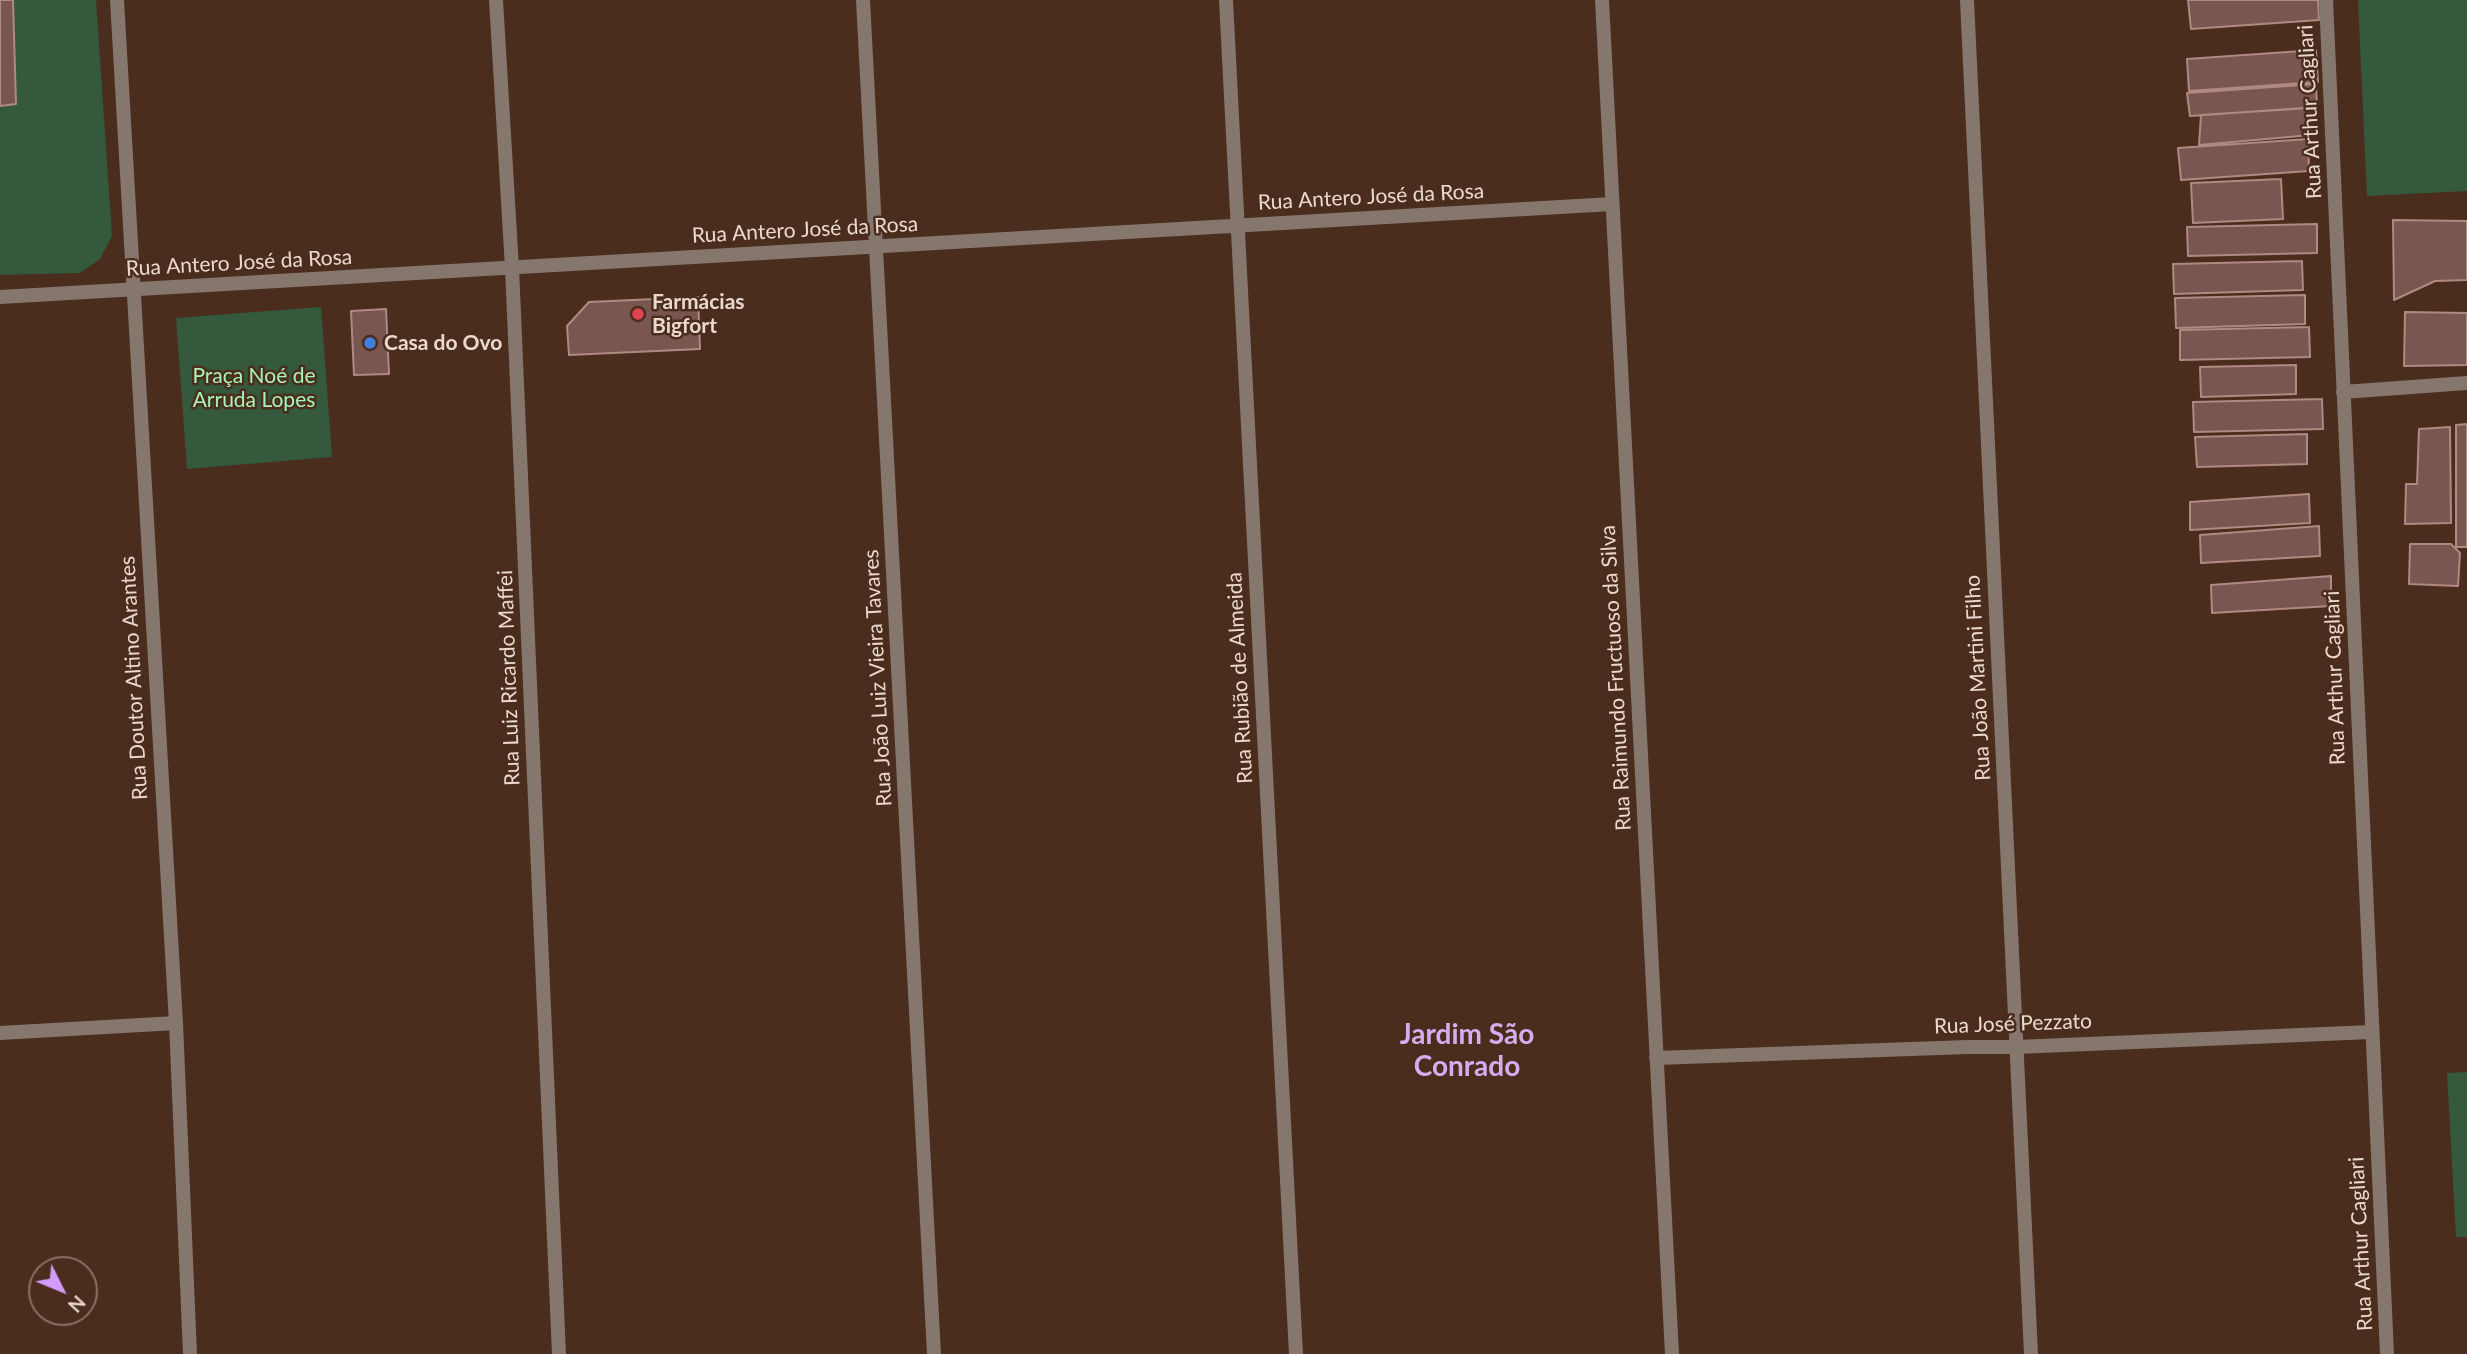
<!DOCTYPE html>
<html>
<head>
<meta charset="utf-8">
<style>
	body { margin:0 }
	#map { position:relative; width:2467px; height:1354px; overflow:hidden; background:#4a2d1d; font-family:Lato,sans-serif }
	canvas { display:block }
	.north { position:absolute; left:28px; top:1256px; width:70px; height:70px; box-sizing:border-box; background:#4a2d1d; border:2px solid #8a7164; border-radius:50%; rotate:133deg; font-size:19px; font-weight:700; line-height:28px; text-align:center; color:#ebd8ce }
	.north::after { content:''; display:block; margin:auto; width:24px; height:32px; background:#d39cfc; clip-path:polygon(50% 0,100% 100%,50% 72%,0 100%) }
</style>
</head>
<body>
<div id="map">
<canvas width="2467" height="1354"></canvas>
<div class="north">N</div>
</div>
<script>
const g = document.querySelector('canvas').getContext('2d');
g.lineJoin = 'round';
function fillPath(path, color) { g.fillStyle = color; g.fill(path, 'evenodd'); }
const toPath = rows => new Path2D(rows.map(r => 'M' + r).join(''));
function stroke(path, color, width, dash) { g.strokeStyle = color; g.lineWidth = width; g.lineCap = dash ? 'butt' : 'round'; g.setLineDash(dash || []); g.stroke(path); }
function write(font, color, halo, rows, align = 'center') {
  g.font = font + ' Lato,sans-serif'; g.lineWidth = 5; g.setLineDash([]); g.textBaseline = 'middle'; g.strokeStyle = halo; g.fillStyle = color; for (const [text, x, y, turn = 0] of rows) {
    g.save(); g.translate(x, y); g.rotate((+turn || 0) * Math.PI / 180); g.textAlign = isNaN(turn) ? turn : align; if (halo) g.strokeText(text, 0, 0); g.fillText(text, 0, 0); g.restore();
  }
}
fillPath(toPath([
	[0,0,96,0,112,236,100,259,80,273,0,275],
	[2358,0,2467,0,2467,191,2367,196],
	[321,307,332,457,187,469,176,318],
	[2467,1072,2467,1237,2456,1237,2447,1073]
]), '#34593c');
const building = toPath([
	[0,0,13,0,16,104,0,106,0,0],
	[2188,0,2318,0,2319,20,2191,29,2188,0],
	[2316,50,2318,82,2189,91,2187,59,2316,50],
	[2316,84,2317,107,2190,116,2187,93,2316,84],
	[2309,108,2311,135,2199,145,2201,115,2309,108],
	[2308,139,2309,171,2181,180,2178,148,2308,139],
	[2281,179,2283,219,2193,223,2191,183,2281,179],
	[2393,220,2467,221,2467,280,2435,281,2394,300,2393,220],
	[2317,224,2317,253,2188,256,2187,227,2317,224],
	[2302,261,2303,290,2174,294,2173,264,2302,261],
	[2305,295,2305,324,2176,328,2175,298,2305,295],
	[698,297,700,349,569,355,567,326,589,302,698,297],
	[386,309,389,374,354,375,351,311,386,309],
	[2405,312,2467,313,2467,365,2404,366,2405,312],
	[2309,327,2310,357,2180,360,2180,330,2309,327],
	[2296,365,2296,394,2201,397,2200,367,2296,365],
	[2322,399,2323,429,2194,432,2193,402,2322,399],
	[2467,424,2467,547,2456,547,2456,425,2467,424],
	[2450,427,2451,523,2405,524,2406,484,2417,484,2419,429,2450,427],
	[2307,434,2307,464,2197,467,2195,437,2307,434],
	[2309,494,2310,523,2190,530,2190,502,2309,494],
	[2319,526,2320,556,2201,563,2200,535,2319,526],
	[2410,544,2451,544,2460,553,2458,586,2409,584,2410,544],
	[2331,576,2331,606,2212,613,2211,585,2331,576]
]);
fillPath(building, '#7a5651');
stroke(building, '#b08983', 2);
stroke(toPath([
	[117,0,176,1023,190,1354],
	[496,0,512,268,559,1354],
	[863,0,934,1354],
	[1226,0,1296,1354],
	[1602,0,1672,1354],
	[1967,0,2031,1354],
	[2326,0,2387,1354],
	[0,297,1612,204],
	[2343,392,2467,383],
	[0,1033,176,1023],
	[1656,1058,1968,1047,2017,1047,2371,1032]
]), '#85766e', 14);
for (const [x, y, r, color] of [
	[638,314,7,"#e0444e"],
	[370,343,7,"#3f7fe0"]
]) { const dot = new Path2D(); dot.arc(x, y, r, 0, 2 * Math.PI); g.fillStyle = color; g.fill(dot); stroke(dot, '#4a2d1d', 2.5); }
write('21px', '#ebd8ce', '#4a2d1d', [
	["Rua Arthur Cagliari",2310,112,-93],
	["Rua Antero José da Rosa",1371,197,-3],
	["Rua Antero José da Rosa",805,230,-3],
	["Rua Antero José da Rosa",239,263,-3],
	["Rua Doutor Altino Arantes",134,678,-93],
	["Rua Luiz Ricardo Maffei",509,678,-92],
	["Rua João Luiz Vieira Tavares",878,678,-93],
	["Rua Rubião de Almeida",1240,678,-93],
	["Rua Raimundo Fructuoso da Silva",1616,678,-93],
	["Rua João Martini Filho",1978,678,-93],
	["Rua Arthur Cagliari",2335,678,-92],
	["Rua José Pezzato",2013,1024,-2],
	["Rua Arthur Cagliari",2361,1244,-93]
]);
write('bold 21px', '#ebd8ce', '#4a2d1d', [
	["Farmácias",652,302],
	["Bigfort",652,326],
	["Casa do Ovo",384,343]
], 'left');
write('21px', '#a7f3b6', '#4a2d1d', [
	["Praça Noé de",254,376],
	["Arruda Lopes",254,400]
]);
write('bold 28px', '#d2adef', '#4a2d1d', [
	["Jardim São",1467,1035],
	["Conrado",1467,1067]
]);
</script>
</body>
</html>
